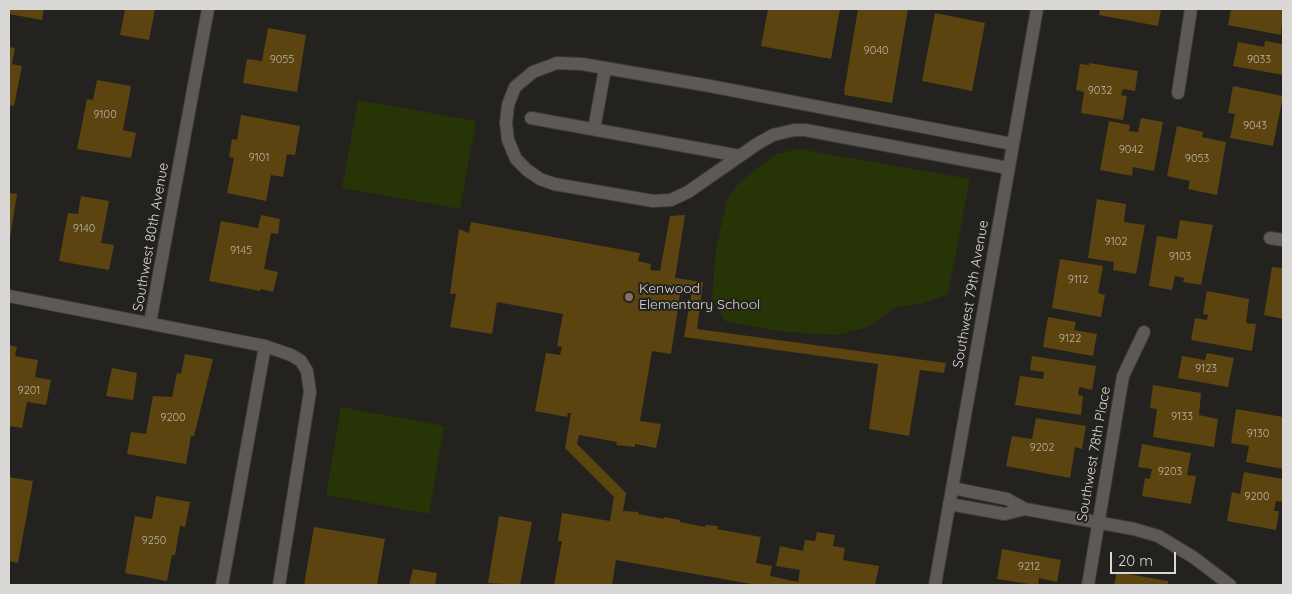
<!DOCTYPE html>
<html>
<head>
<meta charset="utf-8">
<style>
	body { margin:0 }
	#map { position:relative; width:1292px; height:594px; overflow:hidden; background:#24221e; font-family:Quicksand,sans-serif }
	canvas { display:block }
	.frame { position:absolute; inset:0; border:10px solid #d9d8d6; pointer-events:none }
	.scale { position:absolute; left:1110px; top:552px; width:66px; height:22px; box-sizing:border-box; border:2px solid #d9d8d6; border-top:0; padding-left:6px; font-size:15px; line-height:18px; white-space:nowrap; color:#d9d8d6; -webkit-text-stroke:4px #24221e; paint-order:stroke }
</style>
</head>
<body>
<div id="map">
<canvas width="1292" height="594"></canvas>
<div class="frame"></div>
<div class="scale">20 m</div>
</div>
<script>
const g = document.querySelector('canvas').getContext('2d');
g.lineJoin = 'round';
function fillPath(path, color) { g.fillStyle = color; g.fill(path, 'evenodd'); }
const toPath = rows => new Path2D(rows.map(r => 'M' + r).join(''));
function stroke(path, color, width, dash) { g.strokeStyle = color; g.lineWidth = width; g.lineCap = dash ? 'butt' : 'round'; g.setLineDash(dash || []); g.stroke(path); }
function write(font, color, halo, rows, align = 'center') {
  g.font = font + ' Quicksand,sans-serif'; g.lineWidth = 4; g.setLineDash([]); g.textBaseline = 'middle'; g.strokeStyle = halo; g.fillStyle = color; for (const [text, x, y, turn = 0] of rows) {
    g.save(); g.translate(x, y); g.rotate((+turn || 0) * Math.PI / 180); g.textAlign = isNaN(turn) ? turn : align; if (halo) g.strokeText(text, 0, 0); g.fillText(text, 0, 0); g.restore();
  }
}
fillPath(toPath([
	[358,100,476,121,460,209,342,188],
	[799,149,970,179,948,294,923,303,894,308,869,327,837,335,784,332,725,321,712,299,716,247,728,197,739,183,776,154],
	[341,407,444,426,429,514,326,495]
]), '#273405');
fillPath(toPath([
	[9,9,44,9,42,20,9,14],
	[125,9,155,9,149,40,120,35],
	[768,9,840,9,831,59,761,46],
	[858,9,908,9,892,103,845,95,844,92],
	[1100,9,1161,9,1158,26,1099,15],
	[1231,9,1283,9,1281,35,1228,25],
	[935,13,985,23,972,91,922,81],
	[268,28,306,35,297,92,243,83,247,59,262,61],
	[1265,41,1283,44,1283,75,1233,66,1238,42,1264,47],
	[9,47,15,48,12,64,22,66,14,106,9,105],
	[1089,63,1138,71,1135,91,1123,89,1121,95,1127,96,1123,120,1081,113,1084,92,1076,90,1080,64,1089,65],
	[97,80,131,86,123,130,136,133,131,158,77,149,87,99,93,100],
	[1233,86,1283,96,1273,146,1230,138,1235,114,1228,113],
	[241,115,300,126,295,155,287,154,283,177,271,175,266,201,227,193,234,158,229,157,232,139,237,140],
	[1141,118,1163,122,1154,171,1133,167,1132,176,1100,170,1109,121,1130,125,1129,131,1138,132],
	[1177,126,1203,132,1202,137,1226,142,1217,195,1188,189,1190,181,1167,176],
	[9,193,17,194,10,238,9,238],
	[81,196,109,201,101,243,114,245,109,270,59,261,68,213,78,214],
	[1097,199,1126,204,1124,222,1145,225,1136,274,1113,270,1114,262,1088,258],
	[261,215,280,219,278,234,271,233,264,269,278,272,273,292,261,289,260,291,209,281,221,221,258,228],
	[685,215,675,278,703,282,697,329,946,363,944,373,920,370,909,436,869,429,878,364,684,337,692,290,681,288,671,354,652,351,640,421,661,424,656,448,635,444,635,447,616,445,617,442,579,435,577,444,626,493,623,511,639,512,638,514,664,519,664,517,680,520,680,522,705,527,706,525,718,526,717,529,761,537,756,563,772,566,770,576,798,582,800,570,776,566,780,546,803,551,805,540,815,541,817,532,835,535,833,546,845,548,843,560,879,566,875,585,757,585,616,560,612,585,554,585,562,541,558,541,562,513,610,521,614,497,565,448,571,413,568,413,567,417,535,411,546,353,560,355,562,347,557,346,563,314,497,302,492,334,450,327,456,294,450,294,459,229,469,233,471,222,640,253,638,261,651,264,650,270,660,271,670,216],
	[1180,220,1213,225,1201,285,1183,282,1184,278,1175,276,1172,290,1149,286,1157,236,1177,239],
	[1060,259,1103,266,1098,293,1105,295,1101,317,1052,308],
	[1272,267,1283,268,1283,319,1264,315],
	[1207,291,1249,299,1246,323,1256,324,1252,351,1191,340,1195,318,1207,320,1208,315,1203,314],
	[1048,317,1076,322,1074,330,1097,334,1093,356,1043,347],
	[9,345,17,347,15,356,38,360,35,377,51,380,46,405,27,402,22,428,9,426],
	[1207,353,1234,358,1228,387,1178,378,1182,356,1205,360],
	[185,354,213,359,194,436,191,436,186,464,127,454,131,432,146,434,153,396,172,397,177,373,181,374],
	[1032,356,1096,366,1092,390,1079,387,1078,395,1083,396,1081,415,1015,405,1020,376,1043,379,1044,372,1030,370],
	[112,368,137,373,133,400,106,396],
	[1153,385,1201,393,1199,415,1218,419,1214,447,1153,437,1157,409,1150,408],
	[1236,409,1283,417,1283,469,1246,462,1249,446,1231,443],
	[1036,418,1086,426,1082,449,1075,447,1070,478,1006,466,1012,436,1032,439],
	[1142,444,1191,453,1187,475,1196,476,1191,504,1142,496,1145,478,1150,479,1152,469,1138,467],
	[1244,472,1283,479,1283,502,1276,501,1274,511,1279,511,1276,530,1227,521,1232,492,1240,494],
	[9,477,33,481,18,563,9,561],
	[156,496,190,502,185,527,180,526,175,555,172,555,167,581,125,573,135,516,152,519],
	[499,516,532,522,520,585,488,583],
	[314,527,385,539,377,585,304,585],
	[1002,549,1061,560,1057,582,1039,578,1038,585,1035,585,997,579],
	[413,569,437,573,435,585,409,585],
	[1117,572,1168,581,1168,585,1114,585]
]), '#5b4410');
const minor = toPath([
	[1178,93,1191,9],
	[531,118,740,156],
	[594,129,605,69],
	[1008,168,805,130,794,130,773,135,757,144,688,192,671,200,653,201,554,184,540,179,527,170,516,159,508,140,506,123,508,105,515,87,533,72,557,63,582,64,710,86,1012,144],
	[1270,238,1283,240],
	[9,296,265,346,291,355,301,361,307,371,310,392,279,585],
	[150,323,208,9],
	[949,504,1005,514,1025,509,1007,499,952,488],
	[1025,509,1134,529,1158,536,1193,557,1230,585],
	[222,585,265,346],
	[935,585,1037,9],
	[1088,585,1123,376,1144,332]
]);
stroke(minor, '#3e3c39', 14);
stroke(minor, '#5d5a56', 12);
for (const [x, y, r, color] of [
	[629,297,5,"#8d6e63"]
]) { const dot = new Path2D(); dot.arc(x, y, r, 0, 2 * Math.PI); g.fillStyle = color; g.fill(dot); stroke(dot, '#24221e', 2); }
write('11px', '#bab3a4', null, [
	["9040",876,51],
	["9055",282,60],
	["9033",1259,60],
	["9032",1100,91],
	["9100",105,115],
	["9043",1255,126],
	["9042",1131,150],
	["9101",259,158],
	["9053",1197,159],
	["9140",84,229],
	["9102",1116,242],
	["9145",241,251],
	["9103",1180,257],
	["9112",1078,280],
	["9122",1070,339],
	["9123",1206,369],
	["9201",29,391],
	["9133",1182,417],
	["9200",173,418],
	["9130",1258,434],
	["9202",1042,448],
	["9203",1170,472],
	["9200",1257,497],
	["9250",154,541],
	["9212",1029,567]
]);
write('14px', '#d9d8d6', '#24221e', [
	["Southwest 80th Avenue",151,237,-80],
	["Southwest 79th Avenue",971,294,-80],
	["Southwest 78th Place",1094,454,-80]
]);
write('14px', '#d9d8d6', '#24221e', [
	["Kenwood",639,289],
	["Elementary School",639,305]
], 'left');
</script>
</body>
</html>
